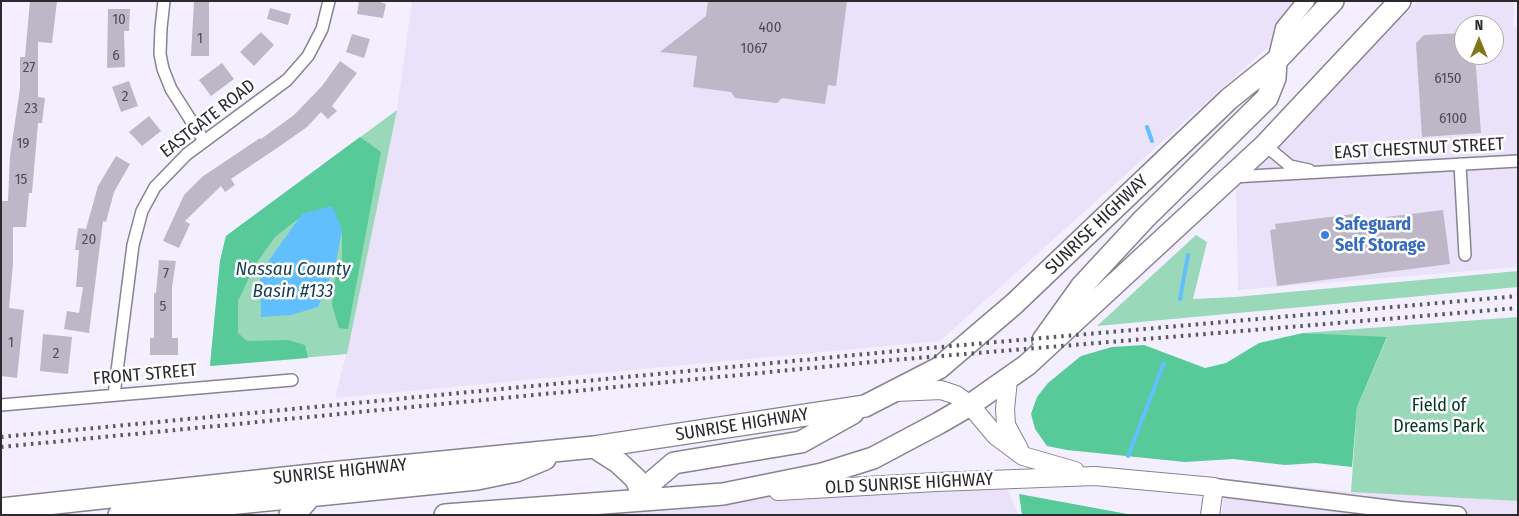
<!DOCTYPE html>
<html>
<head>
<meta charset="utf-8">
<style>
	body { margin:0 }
	#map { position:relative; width:1519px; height:516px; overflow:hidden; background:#f4efff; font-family:"Fira Sans Condensed",sans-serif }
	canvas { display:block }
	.frame { position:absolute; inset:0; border:2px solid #2c292f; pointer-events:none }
	.north { position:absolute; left:1454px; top:15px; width:50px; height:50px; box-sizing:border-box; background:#fff; border:1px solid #aba9ac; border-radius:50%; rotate:0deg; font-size:14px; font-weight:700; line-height:20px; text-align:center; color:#2c292f }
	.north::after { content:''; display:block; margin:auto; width:18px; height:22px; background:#817519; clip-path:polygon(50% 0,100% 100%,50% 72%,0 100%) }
</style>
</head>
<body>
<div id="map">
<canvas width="1519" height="516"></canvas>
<div class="frame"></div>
<div class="north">N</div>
</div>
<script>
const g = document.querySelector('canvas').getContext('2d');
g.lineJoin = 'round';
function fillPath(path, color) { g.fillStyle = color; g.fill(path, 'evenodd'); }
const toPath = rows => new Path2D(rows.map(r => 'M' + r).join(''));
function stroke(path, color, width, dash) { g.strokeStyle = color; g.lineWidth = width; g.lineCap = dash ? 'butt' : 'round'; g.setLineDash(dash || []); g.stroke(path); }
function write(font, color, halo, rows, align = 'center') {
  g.font = font + ' "Fira Sans Condensed",sans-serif'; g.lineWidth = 5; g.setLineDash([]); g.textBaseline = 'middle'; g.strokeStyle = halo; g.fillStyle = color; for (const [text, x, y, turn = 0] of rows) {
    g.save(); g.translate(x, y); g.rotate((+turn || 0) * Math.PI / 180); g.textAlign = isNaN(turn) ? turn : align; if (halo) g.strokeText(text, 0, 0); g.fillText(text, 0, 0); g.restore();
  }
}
fillPath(toPath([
	[412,1,1319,1,940,341,335,398,346,355,397,110],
	[1417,1,1514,1,1513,27,1518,27,1518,267,1238,290,1236,185],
	[1464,25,1494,25,1494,55,1464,55],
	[1000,473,1019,515,557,515],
	[1227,479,1351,492,1518,501,1518,515,1221,515]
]), '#eae2f9');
fillPath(toPath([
	[397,110,347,354,210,366,220,261,226,236],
	[1196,235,1207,242,1193,299,1235,297,1518,271,1518,287,1097,326],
	[1518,317,1518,501,1351,492,1357,407,1387,338,1303,333]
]), '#9ad8ba');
fillPath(toPath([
	[360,137,381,152,348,329,339,328,332,305,334,283,342,258,342,234,324,211,298,219,275,237,255,265,238,301,238,333,247,341,288,340,305,345,308,358,210,366,220,261,226,236],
	[1303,333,1387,337,1357,407,1352,467,1316,463,1285,465,1233,459,1185,462,1067,450,1047,446,1035,429,1031,414,1037,397,1048,383,1081,356,1112,347,1144,345,1205,368,1226,363,1259,343],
	[1019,494,1133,515,1022,515]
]), '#58ca9a');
fillPath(toPath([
	[332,206,342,229,336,263,318,307,291,315,261,317,260,273,302,214]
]), '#61bffd');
stroke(toPath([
	[1147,127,1152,141],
	[1180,299,1188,255],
	[1128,456,1164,363]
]), '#61bffd', 4);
fillPath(toPath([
	[30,1,57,1,52,43,38,42,38,97,45,98,42,123,38,123,32,193,29,193,26,227,13,227,13,264,9,308,24,310,17,378,1,376,1,212,2,201,8,201,10,156,20,88,20,57,25,57],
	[194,1,209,1,209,56,191,56],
	[359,1,377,1,386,4,383,18,357,14],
	[708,1,847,1,836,86,828,85,825,104,782,98,777,103,735,98,731,92,693,87,697,56,660,52,706,16],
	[270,8,291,14,288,25,267,19],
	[108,9,130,9,129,31,124,31,125,67,107,68],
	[261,32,274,45,254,66,240,52],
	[1464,33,1464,55,1475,55,1481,133,1422,137,1416,43,1424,35],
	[352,34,370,39,364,58,346,52],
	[340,61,357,73,332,106,337,111,328,119,321,112,307,127,280,146,231,179,235,185,225,192,221,186,185,221,190,224,179,248,163,241,184,195,202,177,260,138,261,139,294,115,322,86],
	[222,63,234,79,211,96,199,80],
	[129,81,138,106,121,112,112,87],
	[149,116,161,131,142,146,129,132],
	[116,156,130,164,114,192,106,222,103,221,89,333,64,329,67,311,79,313,83,287,76,287,79,250,75,250,78,228,86,229,98,186],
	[1443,210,1450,264,1277,286,1270,230,1276,229,1275,224,1353,214,1354,221],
	[159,260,176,261,172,287,172,338,178,338,178,355,150,355,150,338,154,338,154,293,156,293],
	[43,334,72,337,68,374,40,371]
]), '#bdb7c7');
const street = toPath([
	[164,1,161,28,160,54,163,69,171,89,204,141],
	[1265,145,1290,166,1309,170],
	[1460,164,1465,255],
	[1232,177,1518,161],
	[114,395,133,245,142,211,155,187,187,154,287,80,308,56,322,29,329,1],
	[1,405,292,380]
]);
const secondary = toPath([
	[1276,61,1284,28,1306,1],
	[1214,487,1400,510,1458,515]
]);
const primary = toPath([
	[1008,380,1005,409,1006,425,1019,449],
	[896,392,941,390,956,395,970,405,996,436,1023,456,1075,471],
	[778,491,936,482,1095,476,1214,487,1210,515]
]);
const highway = toPath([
	[1043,340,1081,287,1144,219,1267,98,1275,78,1276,61],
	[594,447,619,463,636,479,644,500],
	[644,500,653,481,674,463,801,442,853,413],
	[1,509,330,473,594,447,865,406,939,368,1014,304,1229,99,1276,61,1333,1],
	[119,515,477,479,516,471,545,459],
	[290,515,296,513,315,491],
	[445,515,723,494,822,474,873,458,939,423,970,405,1027,365,1265,145,1400,1]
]);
stroke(street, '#888391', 14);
stroke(secondary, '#888391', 19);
stroke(primary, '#888391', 20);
stroke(highway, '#888391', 24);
stroke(street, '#fff', 11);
stroke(secondary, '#fff', 16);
stroke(primary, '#fff', 18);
stroke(highway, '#fff', 21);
stroke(toPath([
	[1,437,918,349,1518,296],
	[1,447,893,360,1518,308]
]), '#5b575f', 4, [2.5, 5]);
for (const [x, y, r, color] of [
	[1325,235,5,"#3f7fe0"]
]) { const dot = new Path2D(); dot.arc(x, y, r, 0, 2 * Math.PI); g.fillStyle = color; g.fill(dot); stroke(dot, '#fff', 2); }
write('15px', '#504c55', null, [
	["10",119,20],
	["400",770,28],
	["1",200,39],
	["1067",754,49],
	["6",116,56],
	["27",29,68],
	["6150",1448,79],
	["2",125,97],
	["23",31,109],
	["6100",1453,119],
	["19",23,144],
	["15",21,180],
	["20",89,240],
	["7",166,274],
	["5",163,307],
	["1",11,343],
	["2",56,354]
]);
write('18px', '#2c292f', '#fff', [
	["EASTGATE ROAD",208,119,-38],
	["EAST CHESTNUT STREET",1419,149,-3],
	["SUNRISE HIGHWAY",1097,225,-44],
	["FRONT STREET",145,375,-5],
	["SUNRISE HIGHWAY",742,425,-9],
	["SUNRISE HIGHWAY",340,472,-6],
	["OLD SUNRISE HIGHWAY",909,484,-3]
]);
write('bold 18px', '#366cbe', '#fff', [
	["Safeguard",1335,225],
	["Self Storage",1335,246]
], 'left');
write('18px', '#023724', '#fff', [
	["Field of",1439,406],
	["Dreams Park",1439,427]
]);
write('italic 19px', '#163d56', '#fff', [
	["Nassau County",293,270],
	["Basin #133",293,292]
]);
</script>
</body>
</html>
